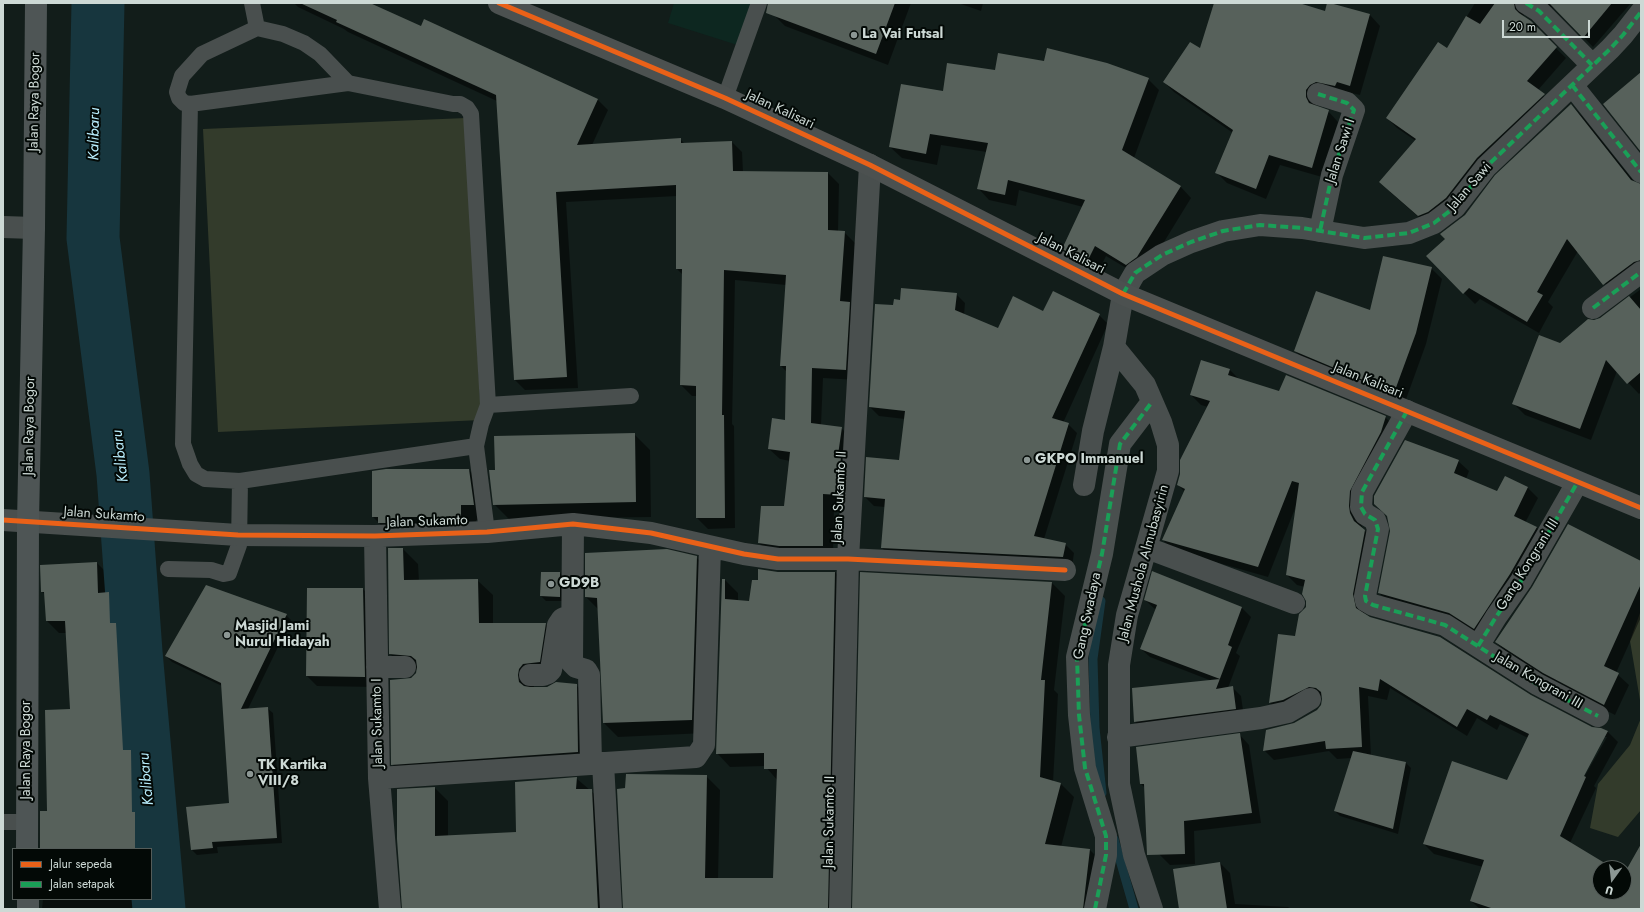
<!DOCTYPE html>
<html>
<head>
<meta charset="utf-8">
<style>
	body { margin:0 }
	#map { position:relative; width:1644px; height:912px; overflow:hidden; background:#121d1a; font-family:Jost,sans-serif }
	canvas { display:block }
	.frame { position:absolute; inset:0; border:4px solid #cdd9d5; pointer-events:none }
	.legend { position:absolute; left:12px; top:848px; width:140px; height:52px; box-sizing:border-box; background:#030906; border:1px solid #545c59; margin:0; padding:5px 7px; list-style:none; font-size:12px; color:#cdd9d5 }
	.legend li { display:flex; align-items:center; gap:8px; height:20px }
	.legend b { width:20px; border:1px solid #545c59 }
	.north { position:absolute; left:1592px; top:860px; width:40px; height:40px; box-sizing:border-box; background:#030906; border:1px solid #545c59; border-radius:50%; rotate:195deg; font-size:11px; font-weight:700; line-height:16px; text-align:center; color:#cdd9d5 }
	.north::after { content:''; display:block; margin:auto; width:14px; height:18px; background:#8c9794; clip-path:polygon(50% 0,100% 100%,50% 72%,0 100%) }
	.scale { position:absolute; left:1502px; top:20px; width:88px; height:18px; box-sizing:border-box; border:2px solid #cdd9d5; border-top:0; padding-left:5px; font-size:12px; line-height:14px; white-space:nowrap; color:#cdd9d5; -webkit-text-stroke:3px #030906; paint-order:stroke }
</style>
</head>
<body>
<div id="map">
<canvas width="1644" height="912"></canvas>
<div class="frame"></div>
<ul class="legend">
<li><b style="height:5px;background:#ea6118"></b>Jalur sepeda</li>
<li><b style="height:5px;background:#1a9f57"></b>Jalan setapak</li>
</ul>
<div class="north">U</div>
<div class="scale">20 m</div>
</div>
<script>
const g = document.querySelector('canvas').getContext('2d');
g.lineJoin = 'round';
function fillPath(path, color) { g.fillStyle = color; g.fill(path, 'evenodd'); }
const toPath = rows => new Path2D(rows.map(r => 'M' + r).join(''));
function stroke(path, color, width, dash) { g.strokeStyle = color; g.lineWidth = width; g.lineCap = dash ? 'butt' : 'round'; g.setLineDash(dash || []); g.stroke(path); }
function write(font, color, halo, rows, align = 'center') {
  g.font = font + ' Jost,sans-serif'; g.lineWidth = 4; g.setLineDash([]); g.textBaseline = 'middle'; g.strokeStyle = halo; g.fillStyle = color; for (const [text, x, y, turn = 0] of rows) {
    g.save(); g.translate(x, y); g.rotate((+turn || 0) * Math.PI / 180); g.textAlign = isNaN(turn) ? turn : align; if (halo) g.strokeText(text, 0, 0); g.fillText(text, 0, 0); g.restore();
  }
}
fillPath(toPath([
	[674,3,763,3,747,48,668,23]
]), '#0d2720');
fillPath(toPath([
	[466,118,481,420,218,432,203,129],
	[1641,610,1641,706,1630,641],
	[1641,718,1641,810,1618,837,1590,828,1598,784,1630,745]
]), '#333b2b');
fillPath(toPath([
	[294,3,368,3,421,28,597,99,608,110,592,145,680,139,684,143,732,142,742,152,743,172,828,173,839,184,838,232,844,232,855,243,851,304,860,313,856,380,823,378,821,425,841,428,852,438,849,505,834,504,833,557,770,554,759,543,785,507,790,461,780,459,769,449,786,421,787,372,781,366,786,285,735,280,732,424,734,426,735,528,708,529,697,518,697,396,692,396,681,385,683,275,677,269,677,196,566,202,578,388,525,390,514,379,497,101,348,32,344,29,298,7],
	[778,3,911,3,888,65,785,26,774,15],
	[958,3,983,3,981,11],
	[1215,3,1296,3,1326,12,1328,4,1370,15,1380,26,1360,95,1347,92,1316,101,1316,106,1328,111,1338,122,1322,177,1280,165,1266,199,1227,183,1217,173,1233,133,1174,92,1164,82,1200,50],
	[1475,3,1530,3,1523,13,1524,17,1566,58,1538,90,1548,101,1429,226,1390,192,1416,141,1397,128,1387,118,1447,49],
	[1543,3,1631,3,1593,47,1557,10],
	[996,71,1148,79,1159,90,1134,158,1180,186,1191,198,1148,268,1138,275,1106,256,1098,272,1074,260,1063,249,1083,207,1019,190,1016,206,989,200,978,188,987,152,941,145,937,165,902,158,890,147,944,93],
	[1571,105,1582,116,1636,184,1641,185,1641,276,1615,295,1578,251,1548,302,1553,307,1539,333,1480,299,1475,304,1464,293,1446,239,1465,216],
	[1431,268,1442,279,1426,344,1405,402,1306,361,1295,351,1371,311],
	[1641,289,1641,392,1639,394,1617,371,1591,440,1525,415,1514,404,1561,344,1594,321,1601,319],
	[956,294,965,303,964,315,998,329,1044,313,1099,315,1108,324,1063,423,1068,424,1077,433,1044,539,1065,544,1074,553,1072,566,891,557,882,548,885,507,874,506,865,497,900,461,905,419,879,416,870,407,894,306,901,302],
	[1230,370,1240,380,1280,393,1385,417,1395,427,1358,517,1363,529,1375,541,1362,604,1365,615,1531,696,1592,728,1601,729,1608,732,1618,742,1594,786,1596,788,1570,843,1612,868,1600,868,1600,892,1624,892,1624,876,1641,846,1641,909,1480,909,1471,901,1483,867,1434,854,1424,844,1508,782,1528,738,1500,724,1497,730,1477,718,1467,736,1390,688,1387,700,1368,696,1371,756,1406,763,1411,768,1398,834,1340,816,1335,811,1352,758,1337,759,1329,751,1274,760,1264,750,1295,724,1317,710,1322,705,1323,697,1320,696,1280,713,1270,703,1279,635,1295,637,1307,607,1305,587,1297,585,1287,575,1296,506,1268,577,1173,550,1163,540,1185,492,1178,485,1208,407,1201,405,1191,395],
	[1604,737,1607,737,1582,781,1581,780],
	[634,434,650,450,651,517,509,519,494,504,496,471],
	[1458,461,1469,471,1466,479,1497,492,1505,477,1528,488,1538,498,1525,523,1537,528,1547,538,1484,638,1390,603,1379,593],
	[469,470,484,486,489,520,476,520,476,532,394,538,373,517],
	[403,549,418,564,419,581,477,580,493,595,493,624,545,624,561,639,533,688,576,685,592,701,593,767,408,780,392,764,411,679,418,670,406,669,390,654],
	[696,557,710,571,706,733,618,737,604,723,598,609,586,597],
	[1641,562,1641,617,1616,673,1629,685,1615,715,1555,684,1507,653,1496,642,1533,588],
	[97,563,109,575,110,595,120,605,122,630,128,636,134,754,143,763,144,822,147,825,147,849,40,849,71,710,66,633,59,633,47,621,46,595,42,592],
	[778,572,835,572,848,586,841,909,624,909,706,776,720,790,718,879,774,879,778,781,765,766,730,767,717,753,725,580,738,593,738,601,750,602,759,581],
	[560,573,565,578,565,601,546,601,541,596],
	[861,573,1052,583,1065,596,1054,690,1058,694,1053,782,1061,784,1074,797,1061,847,1090,850,1103,863,1098,909,854,909],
	[1153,573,1242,608,1251,617,1236,653,1240,656,1228,688,1232,687,1241,696,1244,717,1144,730,1135,722,1212,681,1150,657,1141,649,1156,610,1145,600],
	[363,589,373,599,375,687,317,686,307,676],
	[286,615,291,620,248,709,267,708,273,713,282,843,217,847,218,853,197,855,192,850,230,803,222,686,172,662,166,656],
	[1239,734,1249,745,1261,823,1194,831,1195,864,1170,865,1159,854,1145,788,1141,784],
	[576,778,605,803,610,909,403,909,435,788,448,801,448,836,517,833],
	[1220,863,1230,873,1235,904,1288,907,1291,909,1180,909],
	[43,899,143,899,143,909,42,909]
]), '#0007');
stroke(toPath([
	[1101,601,1093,659,1095,728,1102,793],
	[1114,839,1134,909]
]), '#17363e', 9);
stroke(toPath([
	[98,3,93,238,123,474,136,652,159,909]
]), '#17363e', 53);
fillPath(toPath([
	[300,3,370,3,421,26,424,19,598,99,577,145,681,138,681,143,732,141,733,171,828,172,828,230,845,231,840,301,850,302,846,370,812,368,811,423,842,427,838,455,841,455,839,495,823,494,823,546,779,546,758,543,761,506,784,506,790,452,768,449,772,418,785,420,786,366,780,366,786,275,724,270,722,415,724,415,725,518,696,518,696,386,680,385,682,269,676,269,676,185,556,192,567,377,514,380,496,95,336,22,337,20],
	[768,3,895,3,876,54,766,13],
	[1214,3,1299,3,1325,11,1327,3,1330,3,1370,14,1350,86,1337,82,1335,86,1316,82,1310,85,1306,90,1306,97,1309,103,1329,110,1312,168,1269,155,1256,189,1215,173,1233,130,1163,82,1190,42,1200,48],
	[1495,3,1514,3,1515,9,1519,13,1531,21,1557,47,1527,81,1545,94,1477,158,1446,198,1428,212,1418,216,1379,182,1416,139,1386,118,1438,42,1447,48,1466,16,1480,24],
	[1549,3,1612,3,1583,38],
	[1047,48,1107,63,1149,78,1122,150,1181,186,1137,257,1126,265,1095,246,1087,262,1062,249,1085,200,1008,180,1005,195,977,189,988,143,930,134,926,154,889,147,901,84,943,91,947,63,995,70,998,53,1044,61],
	[1641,72,1641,152,1603,104],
	[1571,104,1631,180,1641,184,1641,260,1634,262,1603,285,1567,239,1537,292,1543,295,1527,322,1469,288,1463,294,1426,256,1445,239,1440,234,1465,215,1495,175],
	[1383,256,1432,267,1416,333,1394,393,1294,351,1316,291,1370,310],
	[901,288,957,293,955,310,998,328,1013,296,1043,311,1053,291,1100,314,1052,418,1069,423,1034,536,1066,543,1063,557,881,548,885,499,864,497,866,457,899,460,905,411,869,407,875,304,893,305,894,299,900,300],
	[1629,296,1641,310,1641,372,1627,384,1606,360,1580,429,1512,404,1539,335,1560,343,1588,319,1594,320,1600,318],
	[1201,360,1230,369,1228,375,1279,391,1286,375,1386,416,1381,432,1350,491,1349,506,1350,513,1354,521,1365,530,1353,594,1356,608,1370,617,1440,637,1531,695,1592,727,1601,728,1608,731,1584,776,1586,777,1560,836,1613,868,1600,868,1600,892,1624,892,1624,874,1641,844,1641,909,1494,909,1470,901,1484,860,1423,844,1452,761,1507,780,1529,734,1490,715,1487,720,1467,709,1457,727,1380,679,1378,691,1359,687,1362,747,1326,749,1325,741,1263,751,1266,730,1294,723,1317,710,1321,705,1322,699,1321,692,1316,688,1309,687,1283,700,1269,703,1278,634,1295,636,1299,614,1306,607,1306,601,1302,594,1305,580,1286,575,1299,483,1292,481,1258,567,1162,540,1185,489,1177,485,1180,474,1180,460,1210,401,1190,395],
	[635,433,636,502,493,505,489,470,495,470,494,436],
	[1405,440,1459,460,1454,473,1497,491,1505,476,1528,487,1514,516,1537,527,1510,574,1474,629,1449,613,1378,593,1390,531,1387,516,1374,504,1374,496],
	[386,469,469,469,474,505,461,505,461,517,402,517,402,523,378,523,378,517,372,517,372,471],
	[1568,524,1641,561,1641,584,1604,666,1619,673,1604,705,1543,673,1495,642,1532,587],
	[388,548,403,548,404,580,478,579,479,623,546,623,540,662,523,664,519,669,518,675,519,682,524,686,530,687,547,687,556,682,577,684,578,752,391,765,390,680,411,678,416,673,417,667,416,660,411,656,389,654],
	[667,549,697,556,692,720,603,723,597,598,585,597,585,553],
	[97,562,98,593,109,592,110,623,116,623,123,750,131,750,132,812,135,812,135,849,40,849,40,811,47,811,45,710,70,709,65,621,46,621,44,592,41,592,40,565],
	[758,569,778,572,835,572,828,909,623,909,617,789,625,788,626,774,707,775,705,878,773,878,777,769,764,769,764,753,716,754,722,579,725,579,725,599,749,601,752,580,758,580],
	[1152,571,1242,607,1228,645,1232,647,1216,689,1233,686,1236,709,1134,722,1132,688,1220,679,1140,649,1157,605,1144,600],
	[541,572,560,572,560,597,540,596],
	[860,572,1052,582,1041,680,1045,680,1040,777,1061,783,1045,844,1090,849,1083,909,852,909],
	[206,585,287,614,241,709,268,707,277,838,212,842,213,848,191,850,186,807,229,803,221,683,165,656],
	[307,588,363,588,365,677,306,676],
	[1240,733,1252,813,1184,821,1185,854,1147,855,1144,784,1140,784,1136,747],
	[1353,751,1406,762,1393,829,1334,811],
	[577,777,576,789,592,789,598,909,402,909,397,839,397,789,435,787,435,836,516,832,515,782],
	[1220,862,1227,909,1179,909,1173,869]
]), '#57615b');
stroke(toPath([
	[252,3,257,28],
	[257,28,283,34,304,43,320,54,348,83,190,104,184,103,179,98,177,92,182,76,202,54,257,28],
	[348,83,453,104,460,104,467,108,471,114,488,405,481,424,476,446,487,532],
	[725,98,759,3],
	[190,104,183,444,190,464,196,474,205,479,240,481],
	[488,405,631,396],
	[168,569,211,570,224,574,229,573,239,545,240,481,476,446],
	[3,822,26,822]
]), '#494f4e', 16);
stroke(toPath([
	[1526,3,1539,11,1592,65],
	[1572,85,1641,172],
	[1318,94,1347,103,1354,110,1332,175,1320,231],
	[3,227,34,228],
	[1593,308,1641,272],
	[1114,347,1145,385,1161,422,1168,445,1168,471,1127,615,1119,665,1119,784,1134,855,1152,909],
	[1407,411,1362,492,1361,507,1365,514,1375,520,1378,529,1365,596,1366,601,1373,605,1445,625,1537,684,1598,716],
	[1084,485,1093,431,1114,347,1123,294,1135,273,1162,255,1191,242,1223,231,1260,225,1302,228,1364,238,1409,233,1434,223,1455,207,1486,167,1610,49,1623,35,1641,12],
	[3,520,238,535,375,536,487,532,573,524,651,533,744,554,778,559,848,559,1065,570],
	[573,524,572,663,576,667,586,670,589,675,591,763],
	[375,536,379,778,390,909],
	[1147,548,1294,603],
	[1478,646,1496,617,1521,581,1577,483],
	[377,667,405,667],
	[530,675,543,675,548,673,551,670,558,625,562,619,571,615],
	[1118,737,1261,718,1288,712,1310,699],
	[603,763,611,909],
	[379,778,696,757,704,745,710,547],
	[840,909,848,559,870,165],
	[1095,909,1106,855,1106,836,1085,768,1079,715,1077,657,1102,554,1120,444,1152,402]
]), '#494f4e', 22);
stroke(toPath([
	[499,3,725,98,870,165,1123,294,1641,508]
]), '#4c5150', 22);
stroke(toPath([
	[27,849,28,522,34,228,36,3],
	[28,899,28,909]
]), '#4e5555', 22);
stroke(toPath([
	[1526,3,1539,11,1592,65],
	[1572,85,1641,172],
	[1318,94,1347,103,1354,110,1332,175,1320,231],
	[1123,294,1135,273,1162,255,1191,242,1223,231,1260,225,1302,228,1364,238,1409,233,1434,223,1455,207,1486,167,1610,49,1623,35,1641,12],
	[1593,308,1641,272],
	[1407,411,1362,492,1361,507,1365,514,1375,520,1378,529,1365,596,1366,601,1373,605,1445,625,1537,684,1598,716],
	[1478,646,1496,617,1521,581,1577,483],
	[1095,909,1106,855,1106,836,1085,768,1079,715,1077,657,1102,554,1120,444,1152,402]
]), '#1a9f57', 4, [8, 4]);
stroke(toPath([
	[499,3,725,98,870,165,1123,294,1641,508],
	[3,520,238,535,375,536,487,532,573,524,651,533,744,554,778,559,848,559,1065,570]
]), '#ea6118', 5);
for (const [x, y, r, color] of [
	[854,35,4,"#8c9794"],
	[1027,460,4,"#8c9794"],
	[551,584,4,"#8c9794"],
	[227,635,4,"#8c9794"],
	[250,774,4,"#8c9794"]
]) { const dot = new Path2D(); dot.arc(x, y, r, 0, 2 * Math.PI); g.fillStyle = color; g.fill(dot); stroke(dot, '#030906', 1.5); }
write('bold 14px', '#cdd9d5', '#030906', [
	["La Vai Futsal",862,35],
	["GKPO Immanuel",1035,460],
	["GD9B",559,584],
	["Masjid Jami",235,627],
	["Nurul Hidayah",235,643],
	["TK Kartika",258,766],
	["VIII/8",258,782]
], 'left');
write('14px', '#cdd9d5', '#030906', [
	["Jalan Raya Bogor",35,102,-89],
	["Jalan Kalisari",780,110,25],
	["Jalan Sawi I",1341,151,-72],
	["Jalan Sawi",1470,187,-49],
	["Jalan Kalisari",1071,254,27],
	["Jalan Kalisari",1368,381,22],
	["Jalan Raya Bogor",30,426,-89],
	["Jalan Sukamto II",840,497,-87],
	["Jalan Sukamto",104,515,4],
	["Jalan Sukamto",427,522,-2],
	["Jalan Mushola Almubasyirin",1144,563,-75],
	["Gang Kongrani III",1528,565,-58],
	["Gang Swadaya",1088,616,-78],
	["Jalan Kongrani III",1538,681,30],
	["Jalan Sukamto I",378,723,-91],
	["Jalan Raya Bogor",27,750,-90],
	["Jalan Sukamto II",830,822,-89]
]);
write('italic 15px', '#b9eefe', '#030906', [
	["Kalibaru",95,134,-89],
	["Kalibaru",121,456,-97],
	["Kalibaru",147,779,-95]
]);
</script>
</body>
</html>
